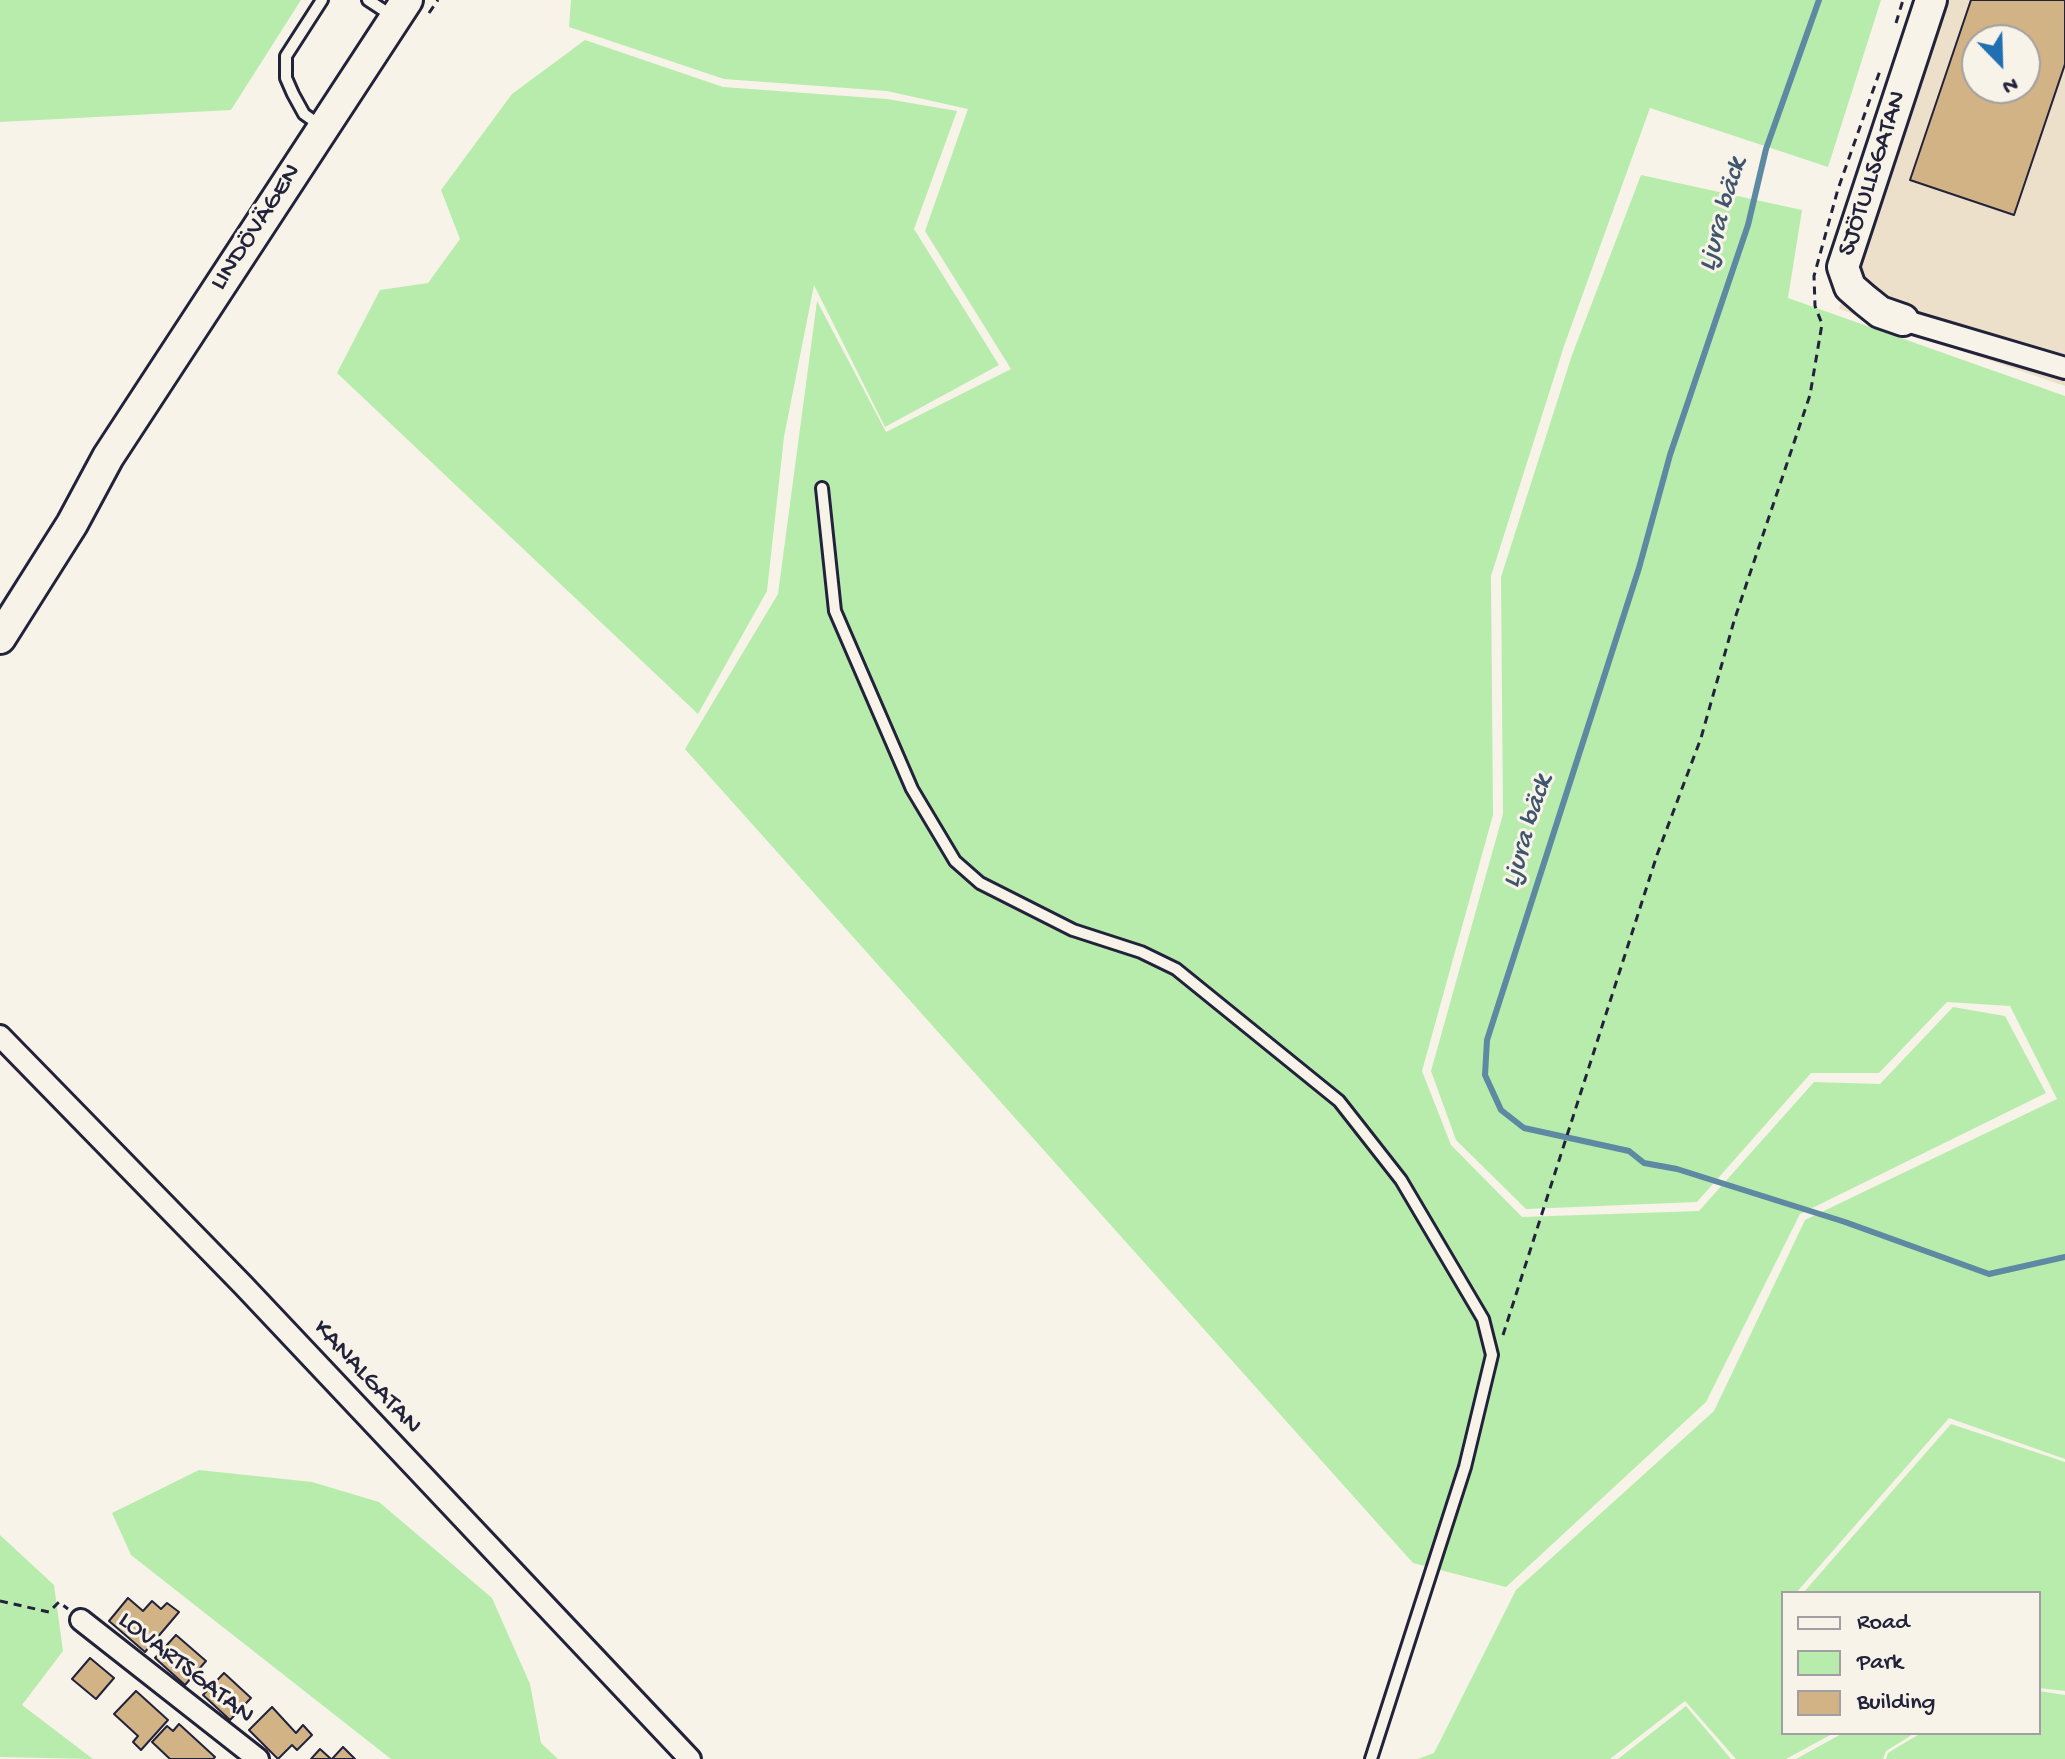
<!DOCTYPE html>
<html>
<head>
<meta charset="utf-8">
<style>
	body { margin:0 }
	#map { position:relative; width:2065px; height:1759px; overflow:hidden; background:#f7f3e8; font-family:"Gochi Hand",sans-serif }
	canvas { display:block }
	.legend { position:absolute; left:1781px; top:1591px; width:260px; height:144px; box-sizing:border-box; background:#f7f3e8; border:2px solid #a29fa3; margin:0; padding:10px 14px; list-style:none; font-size:24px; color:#22223b }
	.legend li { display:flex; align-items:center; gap:16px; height:40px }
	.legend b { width:40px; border:2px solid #a29fa3 }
	.north { position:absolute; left:1961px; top:24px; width:80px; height:80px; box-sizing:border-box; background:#f7f3e8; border:2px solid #a29fa3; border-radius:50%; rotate:157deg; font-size:22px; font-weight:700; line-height:32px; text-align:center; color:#22223b }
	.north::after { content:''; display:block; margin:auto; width:28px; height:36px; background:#1f6fb2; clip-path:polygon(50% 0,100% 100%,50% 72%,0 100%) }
</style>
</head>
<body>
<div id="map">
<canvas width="2065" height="1759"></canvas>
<ul class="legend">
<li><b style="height:10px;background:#f7f3e8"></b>Road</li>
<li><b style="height:22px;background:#b8ecad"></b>Park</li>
<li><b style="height:22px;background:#d2b386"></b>Building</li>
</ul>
<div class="north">N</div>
</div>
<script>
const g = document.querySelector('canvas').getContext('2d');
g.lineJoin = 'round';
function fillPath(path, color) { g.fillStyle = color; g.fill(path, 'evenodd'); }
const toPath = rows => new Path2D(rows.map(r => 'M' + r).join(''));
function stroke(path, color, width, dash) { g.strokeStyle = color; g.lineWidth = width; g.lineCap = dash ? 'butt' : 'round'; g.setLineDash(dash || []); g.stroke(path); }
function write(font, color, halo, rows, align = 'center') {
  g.font = font + ' "Gochi Hand",sans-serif'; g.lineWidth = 6; g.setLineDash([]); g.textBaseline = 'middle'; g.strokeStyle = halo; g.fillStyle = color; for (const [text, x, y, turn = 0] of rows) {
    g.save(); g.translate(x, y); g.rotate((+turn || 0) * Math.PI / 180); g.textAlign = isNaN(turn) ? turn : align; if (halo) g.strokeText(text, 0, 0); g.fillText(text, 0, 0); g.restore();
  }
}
fillPath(toPath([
	[1941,0,2065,0,2065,386,1839,309],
	[1977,40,2025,40,2025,88,1977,88]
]), '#ece0cb');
fillPath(toPath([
	[0,0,301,0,231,110,0,122],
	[571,0,1881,0,1828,167,1650,108,1564,346,1491,576,1493,815,1422,1071,1451,1145,1522,1217,1699,1211,1814,1082,1880,1084,1953,1007,2005,1016,2046,1093,1800,1214,1706,1402,1506,1587,1413,1563,685,749,778,594,817,301,886,432,1011,369,925,231,968,109,887,91,724,79,569,27],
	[585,40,723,87,887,99,957,111,914,229,999,365,885,427,814,285,784,437,767,591,698,714,337,373,380,290,428,283,460,239,441,190,512,94],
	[1641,175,1802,210,1788,298,2065,396,2065,1459,1949,1418,1796,1593,1783,1593,1783,1733,1834,1733,1786,1759,1736,1759,1685,1701,1610,1759,1418,1759,1434,1753,1516,1590,1714,1411,1805,1220,2057,1099,2010,1006,1947,1002,1879,1073,1811,1073,1697,1202,1526,1209,1456,1140,1431,1071,1503,814,1501,577,1572,355],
	[1951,1424,2065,1462,2065,1691,2039,1688,2039,1593,1803,1593],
	[199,1470,312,1482,379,1502,492,1598,530,1684,541,1743,558,1759,391,1759,131,1555,112,1513],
	[0,1535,54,1585,63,1651,22,1705,93,1759,0,1757],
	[2039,1691,2065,1695,2065,1759,1886,1759,1888,1753,1921,1733,2039,1733],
	[1686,1706,1731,1759,1618,1759],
	[1843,1733,1915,1733,1886,1751,1883,1759,1796,1759]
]), '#b8ecad');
stroke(toPath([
	[1819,0,1766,149,1748,225,1670,455,1639,568,1487,1040,1485,1075,1501,1110,1524,1128,1629,1151,1644,1163,1677,1169,1845,1222,1989,1274,2065,1257]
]), '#5e89a2', 6);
const building = toPath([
	[1971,0,2065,0,2065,64,2014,215,1910,180,1971,0],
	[1977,40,2025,40,2025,88,1977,88,1977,40],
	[128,1598,143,1611,152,1601,161,1609,167,1603,179,1612,145,1652,109,1621,128,1598],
	[176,1635,206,1661,185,1685,155,1658,176,1635],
	[90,1658,114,1678,96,1699,72,1679,90,1658],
	[224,1673,251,1698,230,1720,203,1695,224,1673],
	[136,1691,168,1720,141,1750,133,1742,138,1736,114,1714,136,1691],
	[272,1707,296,1733,303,1725,312,1735,297,1750,292,1745,278,1759,249,1730,272,1707],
	[179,1724,215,1757,213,1759,170,1759,152,1742,167,1726,173,1731,179,1724],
	[343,1747,355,1759,332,1759,343,1747],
	[320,1749,331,1759,311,1759,320,1749]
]);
fillPath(building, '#d2b386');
stroke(building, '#22223b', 2);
const lane = toPath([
	[368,0,394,17],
	[321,126,304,114,293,94,286,78,286,56,322,0],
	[822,488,835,611,912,789,955,861,980,883,1073,930,1141,952,1176,969,1339,1101,1401,1180,1483,1319,1492,1355,1465,1467,1371,1759]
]);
const street = toPath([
	[1903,320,2065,368],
	[0,1036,243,1285,690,1759],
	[81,1620,258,1759]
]);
const secondary = toPath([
	[1903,320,1880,312,1865,300,1850,287,1843,267,1931,0],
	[0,638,72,524,108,457,407,0]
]);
stroke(lane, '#22223b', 16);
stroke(street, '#22223b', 26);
stroke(secondary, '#22223b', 36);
stroke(toPath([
	[429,13,438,0],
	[1896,23,1903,0],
	[1503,1335,1657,855,1701,738,1734,621,1810,395,1822,324,1815,306,1814,276,1838,189,1881,68],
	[0,1601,49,1612,59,1602,68,1609]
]), '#22223b', 3, [8, 6]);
stroke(lane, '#f7f3e8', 10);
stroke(street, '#f7f3e8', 20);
stroke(secondary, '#f7f3e8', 30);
write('26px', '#22223b', '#f7f3e8', [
	["SJÖTULLSGATAN",1874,174,-72],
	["LINDÖVÄGEN",257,228,-57],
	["KANALGATAN",366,1378,47],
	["LOVARTSGATAN",185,1669,38]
]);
write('italic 28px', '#40566f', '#f7f3e8', [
	["Ljura bäck",1724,215,-74],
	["Ljura bäck",1529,832,-73]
]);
</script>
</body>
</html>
